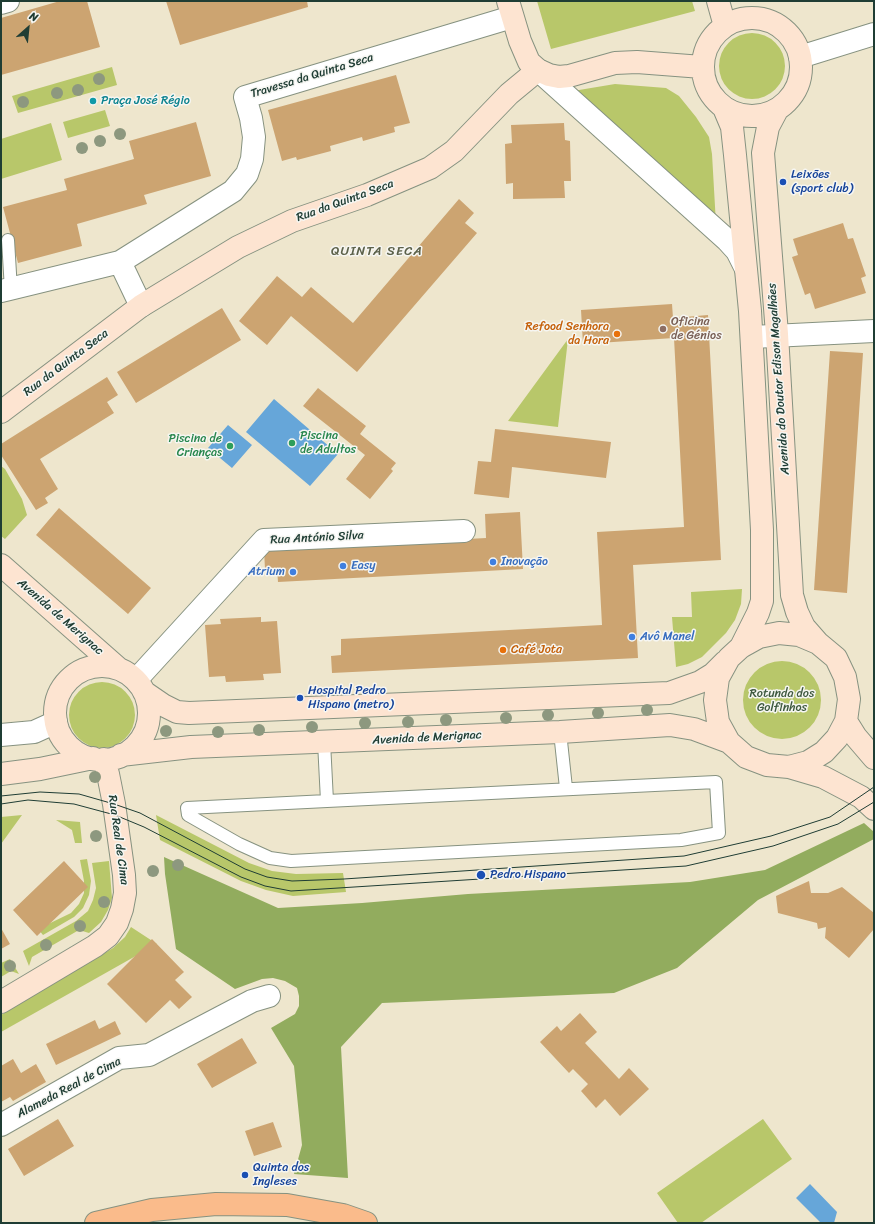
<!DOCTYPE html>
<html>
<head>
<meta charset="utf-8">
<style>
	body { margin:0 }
	#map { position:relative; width:875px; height:1224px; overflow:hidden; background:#eee6cd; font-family:Sriracha,sans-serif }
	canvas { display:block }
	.frame { position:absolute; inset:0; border:2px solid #1f3d34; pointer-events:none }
	.north { position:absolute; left:8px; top:8px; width:40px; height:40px; -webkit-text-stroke:3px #f6f6f2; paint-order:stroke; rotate:27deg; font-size:11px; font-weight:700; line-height:16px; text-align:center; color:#1f3d34 }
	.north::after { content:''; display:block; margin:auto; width:14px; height:18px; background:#1f3d34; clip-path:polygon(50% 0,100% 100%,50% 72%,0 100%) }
</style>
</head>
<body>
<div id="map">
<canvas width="875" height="1224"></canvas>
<div class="frame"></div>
<div class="north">N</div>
</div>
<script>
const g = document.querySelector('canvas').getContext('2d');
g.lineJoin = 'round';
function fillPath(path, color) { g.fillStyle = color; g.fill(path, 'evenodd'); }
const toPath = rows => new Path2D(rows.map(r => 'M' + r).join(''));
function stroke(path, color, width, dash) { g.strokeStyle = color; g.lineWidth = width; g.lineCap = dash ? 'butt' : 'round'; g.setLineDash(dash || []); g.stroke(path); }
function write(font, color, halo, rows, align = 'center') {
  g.font = font + ' Sriracha,sans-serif'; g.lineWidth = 3; g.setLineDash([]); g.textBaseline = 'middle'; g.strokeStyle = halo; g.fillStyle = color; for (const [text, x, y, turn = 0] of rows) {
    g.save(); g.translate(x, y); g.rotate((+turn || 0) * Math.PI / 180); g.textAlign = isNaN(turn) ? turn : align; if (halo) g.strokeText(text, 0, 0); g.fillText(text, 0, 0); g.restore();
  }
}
fillPath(toPath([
	[537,1,692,1,695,11,551,49],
	'719 66a33 33 0 1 1 66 0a33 33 0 1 1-66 0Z',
	[112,67,117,85,18,113,12,96],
	[615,84,666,88,679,96,696,117,709,137,712,154,716,224,573,91],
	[105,110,110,126,68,138,63,122],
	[51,123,62,160,1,179,1,139],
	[568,339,558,427,508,421],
	[1,466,5,469,22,499,27,515,5,539,1,536],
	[742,589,741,604,735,620,726,633,702,657,688,664,676,667,672,617,692,617,691,592],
	'743 700a39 39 0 1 1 78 0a39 39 0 1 1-78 0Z',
	'69 715a33 33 0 1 1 66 0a33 33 0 1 1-66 0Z',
	[22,815,1,844,1,817],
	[156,815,249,863,272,871,296,874,343,873,346,892,293,896,266,890,241,881,160,840],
	[56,820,80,822,82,843,75,843,72,830],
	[87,859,91,881,89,895,83,908,74,917,43,935,38,929,71,913,79,904,84,893,84,881,80,860],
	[109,861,112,898,108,910,101,922,89,933,79,930,32,957,29,966,23,951,76,921,88,911,93,900,96,888,92,863],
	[131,927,157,944,1,1032,1,1015,113,948,125,937],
	[10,959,19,974,11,971,1,977,1,963],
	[763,1119,792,1159,701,1223,678,1223,657,1193]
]), '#b8c76a');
fillPath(toPath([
	[864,823,874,832,874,839,758,900,677,968,614,993,382,1003,341,1047,348,1178,294,1174,302,1145,294,1066,271,1028,295,1014,299,1006,299,996,297,988,285,981,273,978,262,979,235,989,176,949,165,874,164,857,278,908,362,903,468,894,690,882,765,870]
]), '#92ac5e');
fillPath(toPath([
	[274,399,338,454,310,486,246,432],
	[228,425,252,445,232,468,208,448],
	[810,1184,837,1212,834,1223,821,1223,796,1198]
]), '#66a6d9');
fillPath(toPath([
	[60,1,87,1,100,47,1,75,1,18],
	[166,1,307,1,308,7,180,45],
	[396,75,410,123,394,127,395,132,363,141,362,137,330,146,331,151,297,160,296,157,282,161,268,110],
	[196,122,211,176,144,195,147,204,77,224,82,246,18,263,3,207,67,190,64,179,134,159,129,141],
	[564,123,565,140,570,141,571,181,564,181,565,198,513,199,513,183,506,184,505,144,512,143,511,125],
	[459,199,474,213,465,223,477,233,357,372,291,316,267,345,239,321,277,276,302,297,311,287,353,323],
	[843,223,848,239,853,238,866,276,861,278,866,293,815,309,810,293,805,295,792,257,798,255,793,239],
	[672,304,673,318,708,315,721,560,633,565,638,658,332,673,331,656,341,655,341,639,602,625,597,532,684,527,674,338,583,344,581,310],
	[222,308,241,340,136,403,117,372],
	[830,351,863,353,847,593,814,590],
	[107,377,118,395,107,402,114,413,40,459,58,489,45,498,48,503,36,510,1,455,1,444],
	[318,388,366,426,360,434,396,463,391,469,393,471,370,499,346,479,365,455,303,406],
	[495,429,611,442,606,478,512,467,509,498,474,494,478,461,491,462],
	[59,508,151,588,128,614,36,535],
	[520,512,523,569,278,582,277,568,265,569,264,550,486,538,485,514],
	[261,617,261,622,277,621,281,673,263,674,264,680,226,682,225,676,209,677,205,625,221,624,220,619],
	[64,861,88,887,37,936,13,910],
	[809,881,811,893,828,893,842,887,874,913,874,929,849,958,825,938,826,927,818,929,817,923,778,913,776,896],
	[1,928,10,944,1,949],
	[152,939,184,972,175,980,192,997,179,1009,170,1000,146,1023,107,984],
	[580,1013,597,1032,585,1043,619,1079,629,1068,649,1089,620,1116,605,1099,596,1108,581,1091,588,1084,573,1069,569,1073,540,1042,557,1026,561,1031],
	[95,1020,99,1029,115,1021,121,1034,56,1065,46,1044],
	[242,1038,257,1063,212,1088,197,1064],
	[13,1059,21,1073,36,1064,46,1082,13,1101,10,1097,1,1102,1,1066],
	[58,1119,74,1146,24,1176,8,1149],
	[273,1122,282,1147,254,1156,245,1131]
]), '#cca471');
const lane = toPath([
	[8,240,11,290],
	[560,732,566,788],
	[324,742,327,801,187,808,188,815,239,844,270,858,291,861,681,840,719,833,716,782,327,801]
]);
const street = toPath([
	[1,3,8,1],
	[800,57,874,34],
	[538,70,727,240,737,251,745,267],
	[120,262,233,191,247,174,252,159,254,137,251,118,245,97,512,17],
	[1,291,120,262,141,306],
	[752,337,874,331],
	[136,680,264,540,464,531],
	[1,735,34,732,56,722],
	[1,1125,119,1058,149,1055,252,1001,269,996]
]);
const secondary = toPath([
	[508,1,520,41,529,62,538,70,549,75,559,77,569,76,615,63,637,62,702,67],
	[718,1,725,26],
	'703 67a49 49 0 1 1 98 0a49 49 0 1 1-98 0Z',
	[724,108,732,127,735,155,750,311,762,530,762,601,758,613,741,647],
	[777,110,768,127,763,153,777,334,792,595,797,612,804,627,818,643,836,658,845,677,849,699,846,721,837,738,824,752,808,762,789,767,767,765,746,757,729,742,718,722,715,700,718,678,729,658,741,647,759,637,779,633,799,635,818,643],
	[1,412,141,306,238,247,292,221,367,195,430,168,454,151,509,94,538,70],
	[1,565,119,669],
	'55 713a47 47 0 1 1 94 0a47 47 0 1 1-94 0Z',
	[144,692,163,705,177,712,189,713,669,693,700,682,713,674,725,662],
	[846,721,856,737,874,758],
	[121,755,191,747,560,732,670,725,694,729,729,742],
	[789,767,823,777,861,797,874,809],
	[1,774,40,769,93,758],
	[1,1002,95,946,108,936,117,923,122,909,125,893,124,875,114,804,108,774,104,759]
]);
const primary = toPath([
	[96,1223,152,1210,216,1204,287,1205,343,1215,366,1223]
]);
stroke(lane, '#869280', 14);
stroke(street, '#869280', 24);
stroke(secondary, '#869280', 24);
stroke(primary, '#869280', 24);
stroke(lane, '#fff', 12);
stroke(street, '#fff', 22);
stroke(secondary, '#fde4d1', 22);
stroke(primary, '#fabb8b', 22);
stroke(toPath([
	[1,796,40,792,79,794,114,804,140,813,245,869,267,877,292,881,344,879,684,856,771,836,830,817,874,787],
	[1,804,28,800,74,804,115,815,144,827,241,877,265,886,291,891,686,866,773,846,838,824,874,802]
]), '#1f3d34', 1);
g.fillStyle = '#8d987f';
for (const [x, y] of [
	[99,79],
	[78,90],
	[57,93],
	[23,102],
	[120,134],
	[100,141],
	[82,148],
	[647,710],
	[598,713],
	[548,715],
	[506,718],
	[446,720],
	[408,722],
	[365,723],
	[312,727],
	[259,730],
	[166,731],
	[218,732],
	[95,777],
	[96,836],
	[178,865],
	[153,871],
	[104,902],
	[80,926],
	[46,945],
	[10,966]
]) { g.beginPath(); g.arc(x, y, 6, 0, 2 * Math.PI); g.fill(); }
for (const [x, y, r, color] of [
	[93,101,4,"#0f9aa8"],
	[783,182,4,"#1a4fb4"],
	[663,329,4,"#8d6e63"],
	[617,334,4,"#e8710a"],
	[292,443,4,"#2e9e5b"],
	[230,446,4,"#2e9e5b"],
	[493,562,4,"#3f7fe0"],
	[343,566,4,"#3f7fe0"],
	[293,572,4,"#3f7fe0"],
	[632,637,4,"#3f7fe0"],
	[503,650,4,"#e8710a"],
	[300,698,4,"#1a4fb4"],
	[481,875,5,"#1a4fb4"],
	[245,1175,4,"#1a4fb4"]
]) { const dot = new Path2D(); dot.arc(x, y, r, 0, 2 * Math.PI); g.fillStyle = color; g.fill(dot); stroke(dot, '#f6f6f2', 1.5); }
write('12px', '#1f3d34', '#f6f6f2', [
	["Travessa da Quinta Seca",312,76,-17],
	["Rua da Quinta Seca",345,201,-20],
	["Rua da Quinta Seca",66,363,-37],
	["Avenida do Doutor Edison Magalhães",779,379,-94],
	["Rua António Silva",317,538,-3],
	["Avenida de Merignac",60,617,41],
	["Avenida de Merignac",427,738,-3],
	["Rua Real de Cima",118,840,82],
	["Alameda Real de Cima",69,1088,-28]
]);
write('12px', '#0d838f', '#f6f6f2', [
	["Praça José Régio",101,101]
], 'left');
write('12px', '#164399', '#f6f6f2', [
	["Leixões",791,175],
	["(sport club)",791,189],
	["Hospital Pedro",308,691],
	["Hispano (metro)",308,705],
	["Pedro Hispano",490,875],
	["Quinta dos",253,1168],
	["Ingleses",253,1182]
], 'left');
write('12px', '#785e54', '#f6f6f2', [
	["Oficina",671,322],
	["de Génios",671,336]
], 'left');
write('12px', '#c56008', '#f6f6f2', [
	["Refood Senhora",609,327],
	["da Hora",609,341],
	["Café Jota",511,650,"left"]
], 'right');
write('12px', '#27864d', '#f6f6f2', [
	["Piscina",300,436],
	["de Adultos",300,450],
	["Piscina de",222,439,"right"],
	["Crianças",222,453,"right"]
], 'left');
write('12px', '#366cbe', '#f6f6f2', [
	["Inovação",501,562],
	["Easy",351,566],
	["Atrium",285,572,"right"],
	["Avô Manel",640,637]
], 'left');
write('12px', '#3e593f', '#f6f6f2', [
	["Rotunda dos",782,694],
	["Golfinhos",782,708]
]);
g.letterSpacing = '1px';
write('13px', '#5c6149', '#f6f6f2', [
	["QUINTA SECA",377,252]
]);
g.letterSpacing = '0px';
</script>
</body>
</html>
